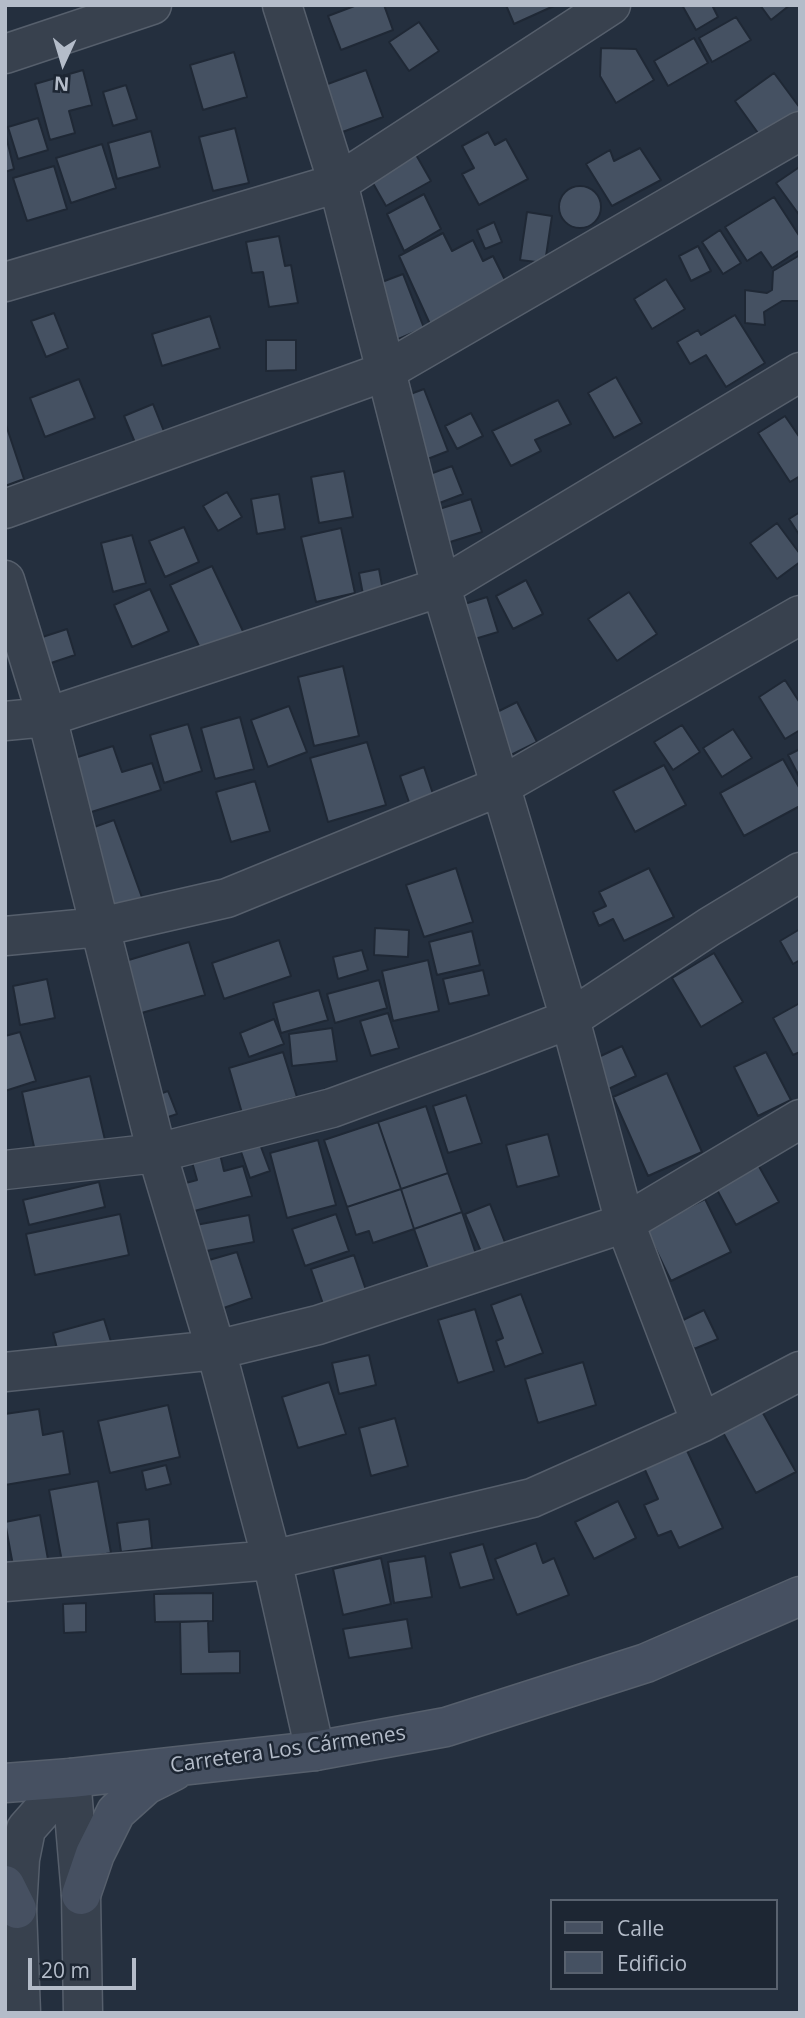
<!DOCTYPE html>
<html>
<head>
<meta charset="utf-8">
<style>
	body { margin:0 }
	#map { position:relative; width:805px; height:2018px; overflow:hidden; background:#242f3e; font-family:"Open Sans",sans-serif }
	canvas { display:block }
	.frame { position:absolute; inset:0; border:7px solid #b4bcc9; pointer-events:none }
	.legend { position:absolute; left:550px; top:1899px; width:228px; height:91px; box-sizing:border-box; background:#1d2633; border:2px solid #59626f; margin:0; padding:9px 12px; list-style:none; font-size:21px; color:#b4bcc9 }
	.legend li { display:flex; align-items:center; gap:14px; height:35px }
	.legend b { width:35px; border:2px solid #59626f }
	.north { position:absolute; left:28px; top:28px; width:70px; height:70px; -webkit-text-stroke:5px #1d2633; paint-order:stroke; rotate:184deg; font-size:19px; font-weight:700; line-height:28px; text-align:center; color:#b4bcc9 }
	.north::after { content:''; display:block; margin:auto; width:24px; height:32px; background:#b4bcc9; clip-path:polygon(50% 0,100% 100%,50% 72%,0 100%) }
	.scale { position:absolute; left:28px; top:1958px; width:108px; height:32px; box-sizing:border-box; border:4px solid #b4bcc9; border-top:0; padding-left:9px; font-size:21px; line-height:24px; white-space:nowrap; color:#b4bcc9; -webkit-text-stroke:5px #1d2633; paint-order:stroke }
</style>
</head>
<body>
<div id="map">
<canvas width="805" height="2018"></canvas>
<div class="frame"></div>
<ul class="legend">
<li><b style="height:9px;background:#465061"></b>Calle</li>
<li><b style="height:19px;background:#455162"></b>Edificio</li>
</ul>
<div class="north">N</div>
<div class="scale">20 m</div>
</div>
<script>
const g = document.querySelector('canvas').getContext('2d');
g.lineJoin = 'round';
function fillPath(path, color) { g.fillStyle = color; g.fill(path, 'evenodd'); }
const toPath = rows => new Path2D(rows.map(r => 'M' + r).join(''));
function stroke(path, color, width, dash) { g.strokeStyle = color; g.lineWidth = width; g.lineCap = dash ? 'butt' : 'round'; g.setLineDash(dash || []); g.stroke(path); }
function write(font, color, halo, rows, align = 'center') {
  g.font = font + ' "Open Sans",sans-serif'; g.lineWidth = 5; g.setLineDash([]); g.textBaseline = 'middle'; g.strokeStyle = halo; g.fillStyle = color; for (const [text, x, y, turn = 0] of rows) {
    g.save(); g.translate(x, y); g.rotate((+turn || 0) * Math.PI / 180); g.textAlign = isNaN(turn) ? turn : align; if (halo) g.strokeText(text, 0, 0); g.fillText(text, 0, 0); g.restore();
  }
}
const building = toPath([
	[357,5,384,5,393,30,341,50,328,16,357,5],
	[506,5,556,5,514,24,506,5],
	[682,5,712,5,718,17,696,30,682,5],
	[760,5,790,5,771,20,760,5],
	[736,17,751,40,712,62,699,38,736,17],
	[419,22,439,51,409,71,389,42,419,22],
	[694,38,708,63,668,86,654,61,694,38],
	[601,48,636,49,654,80,616,103,600,76,601,48],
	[234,52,247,97,203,110,190,65,234,52],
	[83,70,92,105,69,111,75,133,50,140,35,84,83,70],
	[366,70,383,117,321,140,303,93,366,70],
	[774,73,800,108,800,114,763,140,735,101,774,73],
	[126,85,137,119,113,126,103,92,126,85],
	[38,118,48,150,18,159,8,127,38,118],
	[235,128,249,183,213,191,199,137,235,128],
	[151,131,160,167,117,179,108,143,151,131],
	[5,132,14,169,5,172,5,132],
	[488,132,495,145,506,139,528,179,479,205,462,174,474,168,462,146,488,132],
	[102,144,116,188,71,203,56,158,102,144],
	[640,148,661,180,612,206,586,164,610,150,614,161,640,148],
	[415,153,431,181,386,206,370,178,415,153],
	[54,166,67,209,27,221,13,178,54,166],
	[798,168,800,170,800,216,776,183,798,168],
	'559 207a21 21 0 1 1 42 0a21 21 0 1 1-42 0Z',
	[424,194,441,229,404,251,387,214,424,194],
	[774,197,800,237,800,250,772,268,761,252,747,261,725,227,774,197],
	[527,212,552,216,545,263,520,260,527,212],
	[494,222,502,242,485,249,477,230,494,222],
	[720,230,741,263,723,274,702,242,720,230],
	[443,233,452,251,473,240,483,261,493,256,507,284,430,324,399,256,443,233],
	[279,236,285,266,291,265,298,303,269,307,263,272,252,273,246,242,279,236],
	[698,246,711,271,691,281,679,256,698,246],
	[800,255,800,301,782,301,764,312,765,325,745,323,745,290,767,293,772,290,773,271,800,255],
	[403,274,424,328,396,340,374,285,403,274],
	[666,279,685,309,652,329,634,299,666,279],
	[54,313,68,348,46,357,31,321,54,313],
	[735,315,765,363,726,387,706,355,690,364,677,342,698,330,701,335,735,315],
	[210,316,220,348,162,366,152,334,210,316],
	[266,340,296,340,296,370,266,371,266,340],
	[616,377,642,423,614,438,588,393,616,377],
	[79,379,95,418,45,437,30,398,79,379],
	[424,389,448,451,407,467,383,404,424,389],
	[558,400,571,424,535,440,541,451,511,466,492,431,558,400],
	[153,404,165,434,136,445,124,416,153,404],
	[471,413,483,436,457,449,445,426,471,413],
	[785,416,800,438,800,476,790,482,758,433,785,416],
	[5,422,24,479,5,486,5,422],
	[452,466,463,494,416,512,405,483,452,466],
	[344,471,353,517,319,523,311,477,344,471],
	[227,492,242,517,218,531,203,506,227,492],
	[279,494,285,529,257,534,251,499,279,494],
	[471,499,482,532,431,548,420,515,471,499],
	[800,512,800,536,789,519,800,512],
	[777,523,800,554,800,562,777,579,750,543,777,523],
	[184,527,199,562,165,577,149,541,184,527],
	[341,528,355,593,316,602,301,537,341,528],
	[132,535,146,583,113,592,101,543,132,535],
	[212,566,250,646,208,665,170,585,212,566],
	[379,569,384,596,364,600,359,573,379,569],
	[526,580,543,614,513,629,496,596,526,580],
	[150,589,169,631,132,647,114,605,150,589],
	[629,592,657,634,617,661,588,619,629,592],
	[487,597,498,632,468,641,458,606,487,597],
	[67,629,75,655,30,670,21,644,67,629],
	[343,666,359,736,314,746,298,677,343,666],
	[785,680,800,703,800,730,785,739,759,697,785,680],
	[517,702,537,742,491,765,471,725,517,702],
	[289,706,307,752,268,767,251,720,289,706],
	[240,717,254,769,215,779,201,728,240,717],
	[188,724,202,771,164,783,150,735,188,724],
	[682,725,700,752,673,770,654,742,682,725],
	[733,729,752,758,722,777,703,748,733,729],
	[367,742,386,805,328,822,310,758,367,742],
	[113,746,122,772,152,763,161,790,63,821,46,767,113,746],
	[800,749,800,778,788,755,800,749],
	[783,759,800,789,800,806,744,836,720,793,783,759],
	[664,765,686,805,635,832,613,791,664,765],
	[424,767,435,800,411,808,400,776,424,767],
	[255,781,270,831,231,842,216,792,255,781],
	[114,820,144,903,90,922,60,839,114,820],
	[456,868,473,922,424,937,406,885,456,868],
	[649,868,674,917,624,941,613,919,599,926,593,912,606,906,599,892,649,868],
	[375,928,409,930,408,957,374,955,375,928],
	[800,929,800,960,793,964,780,941,800,929],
	[472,931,480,965,437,975,429,942,472,931],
	[279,940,291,976,224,999,212,963,279,940],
	[189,942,205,995,138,1014,122,962,189,942],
	[362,950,368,970,338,979,333,957,362,950],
	[714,953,743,1002,701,1027,672,978,714,953],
	[428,960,439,1011,393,1021,382,971,428,960],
	[483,970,489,995,449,1004,443,979,483,970],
	[47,979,55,1018,20,1025,13,986,47,979],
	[379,980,387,1008,335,1023,327,994,379,980],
	[319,990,328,1020,281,1033,273,1003,319,990],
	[800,1003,800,1052,793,1055,773,1018,800,1003],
	[388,1013,399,1048,371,1056,360,1021,388,1013],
	[274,1019,284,1044,249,1057,240,1033,274,1019],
	[332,1028,337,1061,292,1066,289,1034,332,1028],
	[20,1032,36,1081,5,1091,5,1036,20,1032],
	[622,1046,636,1076,604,1091,590,1061,622,1046],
	[283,1052,297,1097,242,1113,229,1068,283,1052],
	[766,1052,791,1100,758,1116,734,1067,766,1052],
	[667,1073,702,1152,648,1176,613,1097,667,1073],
	[90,1076,105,1140,36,1156,22,1092,90,1076],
	[168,1091,177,1114,148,1124,139,1101,168,1091],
	[466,1095,482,1143,448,1153,433,1106,466,1095],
	[426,1106,448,1173,401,1189,378,1122,426,1106],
	[378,1122,401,1189,347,1207,324,1140,378,1122],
	[548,1134,559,1176,517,1187,506,1145,548,1134],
	[258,1139,270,1171,250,1178,239,1146,258,1139],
	[318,1140,336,1205,287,1218,270,1153,318,1140],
	[220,1154,224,1171,243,1166,252,1196,175,1216,167,1188,197,1180,192,1162,220,1154],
	[757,1163,779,1202,736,1225,715,1186,757,1163],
	[448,1173,462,1212,414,1229,401,1189,448,1173],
	[99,1182,105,1207,29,1225,23,1200,99,1182],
	[401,1189,414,1229,373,1243,369,1231,356,1235,347,1207,401,1189],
	[705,1199,731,1252,671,1281,646,1229,705,1199],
	[490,1204,506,1245,482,1254,465,1214,490,1204],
	[462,1212,477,1257,430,1274,414,1229,462,1212],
	[120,1214,129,1255,35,1275,26,1234,120,1214],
	[336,1214,349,1251,305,1266,292,1229,336,1214],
	[249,1215,254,1242,185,1255,180,1228,249,1215],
	[237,1252,252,1298,218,1310,202,1262,237,1252],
	[354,1255,366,1290,323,1304,311,1269,354,1255],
	[521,1294,543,1353,505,1367,496,1341,503,1338,491,1305,521,1294],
	[475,1309,494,1371,458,1383,438,1320,475,1309],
	[704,1310,718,1339,694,1349,681,1321,704,1310],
	[104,1319,112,1345,60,1360,53,1333,104,1319],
	[369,1355,376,1385,339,1394,332,1363,369,1355],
	[583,1362,596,1405,538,1423,525,1379,583,1362],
	[329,1382,346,1434,298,1448,282,1397,329,1382],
	[168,1405,180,1457,110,1473,98,1421,168,1405],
	[759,1406,796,1472,756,1493,720,1427,759,1406],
	[39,1409,43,1435,63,1431,70,1474,5,1485,5,1414,39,1409],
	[395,1418,408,1466,371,1476,359,1428,395,1418],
	[683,1442,723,1528,679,1548,671,1531,658,1536,644,1505,658,1499,641,1461,683,1442],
	[166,1465,171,1484,146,1490,142,1471,166,1465],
	[98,1481,111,1553,62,1562,49,1490,98,1481],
	[618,1501,636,1538,594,1559,575,1522,618,1501],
	[40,1515,49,1565,14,1571,5,1522,40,1515],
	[149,1519,152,1548,121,1552,117,1523,149,1519],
	[536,1543,543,1563,554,1558,569,1595,517,1615,495,1559,536,1543],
	[483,1544,494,1579,460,1588,450,1553,483,1544],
	[425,1556,432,1597,394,1603,388,1562,425,1556],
	[381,1558,391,1604,343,1615,333,1569,381,1558],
	[213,1593,213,1621,155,1622,154,1594,213,1593],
	[86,1603,86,1632,64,1633,63,1604,86,1603],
	[407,1619,412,1648,349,1658,343,1629,407,1619],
	[208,1621,209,1652,240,1651,240,1673,181,1674,180,1622,208,1621]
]);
fillPath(building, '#455162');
stroke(building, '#1f2835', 2);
const street = toPath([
	[282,5,338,183,441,587,570,1019,625,1223,701,1423],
	[5,54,152,5],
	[5,282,338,183,611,5],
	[5,509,384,372,800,131],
	[5,580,47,717,157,1153,216,1350,5,1372],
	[5,721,47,717,441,587,800,372],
	[5,936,100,927,227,898,501,786,800,615],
	[5,1170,157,1153,332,1108,479,1054,570,1019,709,927,800,872],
	[5,1582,272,1560,532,1498,701,1423,800,1371],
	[315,1751,272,1560,216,1350,318,1325,625,1223,800,1119],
	[71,1778,81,1895,83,2013],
	[21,2013,17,1909,20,1859,26,1829,71,1778]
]);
const secondary = toPath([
	[5,1783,71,1778,315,1751,446,1727,646,1663,800,1596],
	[5,1885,17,1909],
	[81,1895,95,1854,116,1812,146,1785,174,1771]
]);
stroke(street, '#565f6c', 41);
stroke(secondary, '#565f6c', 41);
stroke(street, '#38414e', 38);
stroke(secondary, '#465061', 38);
write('21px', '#b4bcc9', '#1d2633', [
	["Carretera Los Cármenes",288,1750,-8]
]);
</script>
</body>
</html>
